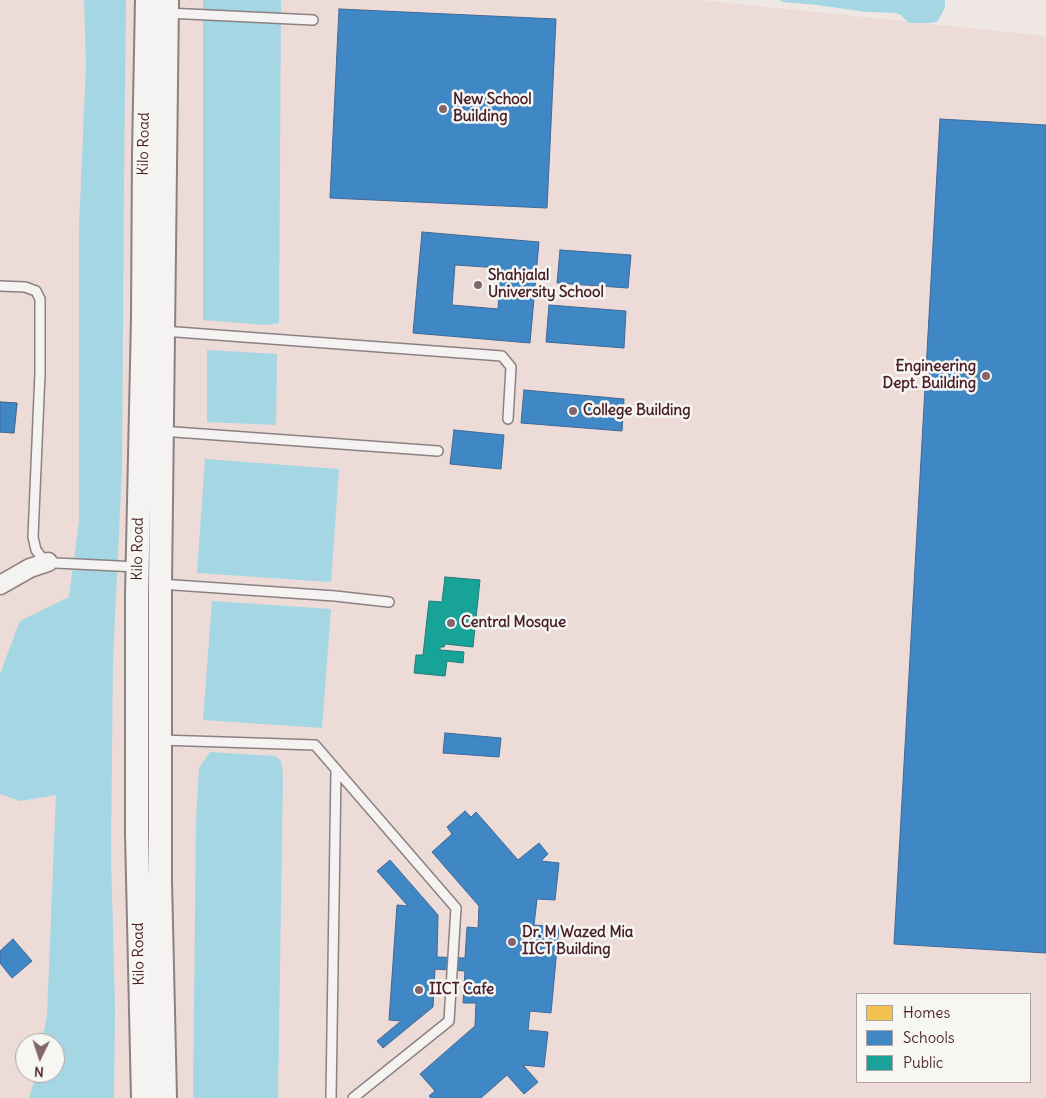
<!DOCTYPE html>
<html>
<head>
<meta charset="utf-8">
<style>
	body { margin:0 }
	#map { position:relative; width:1046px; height:1098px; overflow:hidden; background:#eee7e4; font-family:Delius,sans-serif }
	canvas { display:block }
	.legend { position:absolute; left:856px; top:993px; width:175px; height:90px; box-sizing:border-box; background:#f6f6f2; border:1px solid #b1a0a2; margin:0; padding:6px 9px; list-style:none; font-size:15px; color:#4a1f2b }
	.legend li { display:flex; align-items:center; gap:10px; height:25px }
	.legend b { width:25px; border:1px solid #b1a0a2 }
	.north { position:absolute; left:15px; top:1033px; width:50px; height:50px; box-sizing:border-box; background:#f6f6f2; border:1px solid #b1a0a2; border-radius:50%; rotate:184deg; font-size:14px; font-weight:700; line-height:20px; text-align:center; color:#4a1f2b }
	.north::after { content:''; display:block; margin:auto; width:18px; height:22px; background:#83656c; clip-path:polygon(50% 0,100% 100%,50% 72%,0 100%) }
</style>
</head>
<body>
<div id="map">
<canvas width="1046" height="1098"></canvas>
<ul class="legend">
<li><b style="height:14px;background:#f2c14e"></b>Homes</li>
<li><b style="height:14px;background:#3f88c5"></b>Schools</li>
<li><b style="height:14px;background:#17a398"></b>Public</li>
</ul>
<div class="north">N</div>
</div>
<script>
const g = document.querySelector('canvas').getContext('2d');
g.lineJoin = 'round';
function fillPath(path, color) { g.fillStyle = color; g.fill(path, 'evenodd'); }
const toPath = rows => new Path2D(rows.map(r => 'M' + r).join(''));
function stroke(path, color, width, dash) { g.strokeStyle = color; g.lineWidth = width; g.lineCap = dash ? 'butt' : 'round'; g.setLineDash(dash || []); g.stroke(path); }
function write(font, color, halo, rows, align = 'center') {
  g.font = font + ' Delius,sans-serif'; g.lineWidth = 5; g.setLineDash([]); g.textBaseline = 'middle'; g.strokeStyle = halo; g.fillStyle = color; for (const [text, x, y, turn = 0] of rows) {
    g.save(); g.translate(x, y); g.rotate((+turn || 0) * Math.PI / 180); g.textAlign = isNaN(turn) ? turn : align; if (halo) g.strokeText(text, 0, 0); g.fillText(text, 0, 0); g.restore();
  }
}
fillPath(toPath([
	[0,0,700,0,1046,36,1046,1098,0,1098],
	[857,994,1030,994,1030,1082,857,1082],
	[25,1043,55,1043,55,1073,25,1073]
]), '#ecdbd7');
fillPath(toPath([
	[84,0,126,0,124,180,122,468,113,660,112,750,111,855,115,1007,114,1098,29,1098,34,1082,36,1073,55,1073,55,1043,42,1043,47,1015,56,795,20,801,0,794,0,674,20,621,69,597,79,521,79,228,86,63],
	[203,0,281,0,279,323,267,325,203,320],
	[779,0,945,0,945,8,940,17,937,22,931,23,909,23,901,15,896,13,867,12,817,5,783,2],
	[207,350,277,354,276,425,207,422],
	[205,459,339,469,331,582,197,573],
	[212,601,331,609,322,728,203,720],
	[210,752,275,756,281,761,283,774,278,1098,193,1098,196,822,199,768]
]), '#a4d6e4');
const homes = toPath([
	[0,402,17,403,14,433,0,432,0,402]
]);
fillPath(homes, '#f2c14e');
stroke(homes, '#c09044', 1);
const schools = toPath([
	[339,9,556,19,547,208,330,198,339,9],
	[940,119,1046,125,1046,953,894,944,940,119],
	[422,232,539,242,530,343,413,333,422,232],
	[455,265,501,268,498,309,452,305,455,265],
	[560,250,631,255,628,288,557,283,560,250],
	[549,305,626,311,624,348,546,342,549,305],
	[524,390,624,399,622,431,521,423,524,390],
	[0,402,17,403,14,433,0,432,0,402],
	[454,430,504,435,501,469,450,464,454,430],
	[445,733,501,738,499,757,443,753,445,733],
	[465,811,471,817,476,812,518,860,539,843,548,854,541,861,559,863,555,900,537,899,534,925,559,927,551,1013,530,1011,528,1030,548,1032,544,1067,523,1065,538,1082,524,1094,507,1075,481,1098,431,1098,429,1096,435,1091,420,1074,475,1026,476,1003,463,1003,465,971,435,969,433,1007,383,1048,377,1041,401,1021,389,1020,397,905,408,906,377,871,390,860,438,915,437,957,465,958,467,927,478,928,479,906,432,852,452,834,447,827,465,811],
	[13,939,32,961,12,978,0,963,0,951,13,939]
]);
fillPath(schools, '#3f88c5');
stroke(schools, '#426897', 1);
const public = toPath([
	[445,577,480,580,473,647,445,644,444,647,440,647,440,650,464,652,463,663,447,661,445,676,414,673,416,655,423,655,429,601,442,602,445,577]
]);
fillPath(public, '#17a398');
stroke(public, '#267b77', 1);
const service = toPath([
	[167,13,313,20],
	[0,286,25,287,36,291,40,299,40,373,33,537,36,550,43,559,48,562,56,563,138,567],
	[163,331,502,356,511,367,508,419],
	[161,431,438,451],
	[160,584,335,596,389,602],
	[161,740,315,745,456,908,449,1021,353,1098],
	[331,1098,336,770]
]);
const minor = toPath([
	[0,585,30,568,48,562]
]);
const tertiary = toPath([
	[143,1098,137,833,137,594,143,318,144,153,147,0],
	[165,1098,160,881,160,584,167,0]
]);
stroke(service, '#8c8182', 12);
stroke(minor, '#8c8182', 21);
stroke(tertiary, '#8c8182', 26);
stroke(service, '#f4f3f1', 9);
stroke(minor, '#f4f3f1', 18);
stroke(tertiary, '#f4f3f1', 22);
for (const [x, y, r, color] of [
	[443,109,5,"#83656c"],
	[478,285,5,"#83656c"],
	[986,376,5,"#83656c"],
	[573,411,5,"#83656c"],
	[451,623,5,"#83656c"],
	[512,942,5,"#83656c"],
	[419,990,5,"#83656c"]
]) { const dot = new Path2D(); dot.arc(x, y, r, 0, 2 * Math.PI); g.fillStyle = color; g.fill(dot); stroke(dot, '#f6f6f2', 2); }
write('bold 15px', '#4a1f2b', '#f6f6f2', [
	["New School",453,100],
	["Building",453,117],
	["Shahjalal",488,276],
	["University School",488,293],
	["Engineering",976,367,"right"],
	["Dept. Building",976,384,"right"],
	["College Building",583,411],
	["Central Mosque",461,623],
	["Dr. M Wazed Mia",522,933],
	["IICT Building",522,950],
	["IICT Cafe",429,990]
], 'left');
write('15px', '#4a1f2b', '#f6f6f2', [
	["Kilo Road",144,144,-89],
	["Kilo Road",138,549,-89],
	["Kilo Road",139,954,-91]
]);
</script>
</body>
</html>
